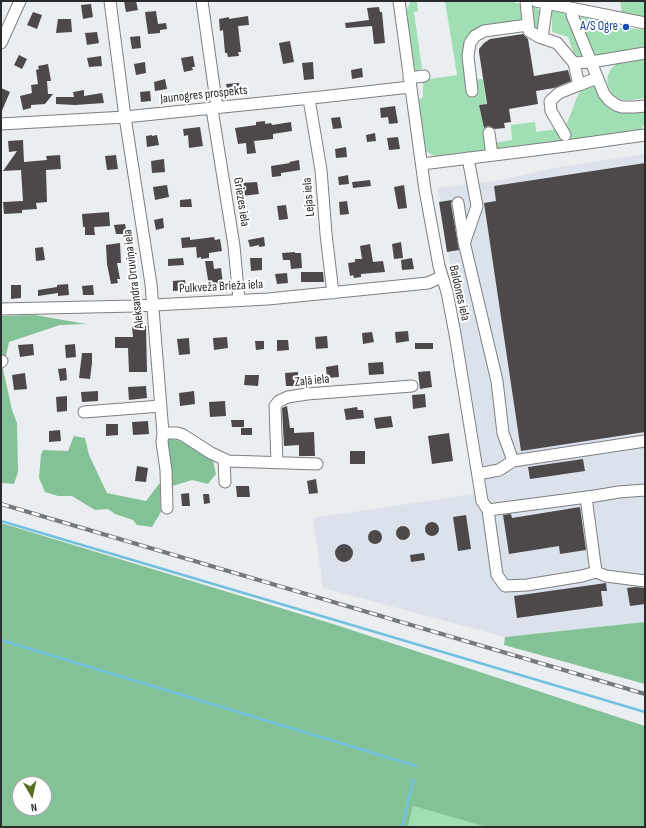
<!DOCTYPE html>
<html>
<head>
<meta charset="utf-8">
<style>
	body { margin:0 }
	#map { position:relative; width:646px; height:828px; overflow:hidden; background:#ebeef1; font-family:"Sofia Sans Condensed",sans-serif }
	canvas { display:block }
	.frame { position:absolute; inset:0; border:2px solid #2a2b2c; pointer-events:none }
	.north { position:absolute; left:12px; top:776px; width:40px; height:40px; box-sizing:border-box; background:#fff; border:1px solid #aaaaab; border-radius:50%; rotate:171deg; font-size:11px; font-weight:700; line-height:16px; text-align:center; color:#2a2b2c }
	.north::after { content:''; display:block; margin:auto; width:14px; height:18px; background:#576e20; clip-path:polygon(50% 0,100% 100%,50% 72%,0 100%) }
</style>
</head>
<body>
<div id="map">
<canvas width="646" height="828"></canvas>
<div class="frame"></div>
<div class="north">N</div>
</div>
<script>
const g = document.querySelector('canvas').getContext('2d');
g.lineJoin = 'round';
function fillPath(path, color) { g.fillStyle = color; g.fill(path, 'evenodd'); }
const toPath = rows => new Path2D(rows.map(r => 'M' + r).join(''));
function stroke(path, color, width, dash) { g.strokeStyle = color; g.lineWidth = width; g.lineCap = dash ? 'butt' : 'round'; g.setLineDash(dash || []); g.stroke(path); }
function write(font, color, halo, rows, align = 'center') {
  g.font = font + ' "Sofia Sans Condensed",sans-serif'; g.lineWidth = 4; g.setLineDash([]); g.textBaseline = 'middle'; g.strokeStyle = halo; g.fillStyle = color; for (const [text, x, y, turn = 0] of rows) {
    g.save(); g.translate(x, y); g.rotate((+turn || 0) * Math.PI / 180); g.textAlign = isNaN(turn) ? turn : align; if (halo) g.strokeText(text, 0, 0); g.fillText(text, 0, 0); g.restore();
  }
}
fillPath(toPath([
	[645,154,645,622,505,637,323,588,313,518,487,492,438,188,501,180,559,167]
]), '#dbe2eb');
fillPath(toPath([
	[411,1,417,1,418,11,414,12,422,69,413,71,406,23,407,9],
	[445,1,509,1,524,5,527,22,475,35,470,80,483,79,486,104,479,105,488,148,483,153,436,157,424,150,417,101,423,97,423,80,457,75],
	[620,1,645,1,645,18,622,14],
	[531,5,537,7,539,10,538,31,531,23],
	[553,10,560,10,568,16,584,57,580,57,574,54,568,37,552,32,552,11],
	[583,16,619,28,645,29,645,49,593,57,578,19],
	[645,58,645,98,630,100,624,100,617,98,612,94,609,88,607,81,608,75,611,69,616,64,622,61],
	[595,83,601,95,645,108,645,125,642,126,643,131,498,150,495,148,494,143,512,140,511,125,535,122,536,132,557,129,568,134,567,123,577,97,581,90],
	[413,806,486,827,408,827]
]), '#a0dfb3');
fillPath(toPath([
	[35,315,86,324,60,325,9,342,3,369,12,410,17,423,18,472,14,484,1,483,1,316],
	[74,436,85,438,89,455,107,493,146,501,159,484,170,482,166,438,180,441,213,460,216,474,208,484,192,480,160,490,161,512,152,527,137,525,133,520,115,514,108,509,95,510,72,496,58,496,45,492,39,478,41,455,43,450,68,451],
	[1,523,330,623,645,726,645,827,486,827,413,806,408,827,1,827],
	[20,784,44,784,44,808,20,808],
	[645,622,645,684,504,645,505,637]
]), '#83c296');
stroke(toPath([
	[1,521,645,712],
	[1,640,416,766],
	[402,827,413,780]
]), '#72c1e1', 2.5);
fillPath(toPath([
	[124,1,136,1,138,10,126,12],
	[91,4,93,17,83,19,81,5],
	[379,7,380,12,382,12,385,43,374,44,372,26,346,28,345,23,369,20,367,8],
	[156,11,158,24,166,23,167,29,160,30,160,33,148,34,145,12],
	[33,12,42,15,37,29,27,25],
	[248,16,249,25,238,26,241,52,238,52,239,56,228,57,227,53,225,53,223,30,220,31,219,19,229,17,229,19],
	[58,19,71,19,72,32,56,33],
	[97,32,99,43,87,45,85,33],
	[523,34,528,39,534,76,568,70,571,81,554,88,536,91,538,104,509,109,511,122,504,123,505,128,495,129,488,126,484,128,479,105,487,104,479,52,479,49,484,43,490,39],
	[140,36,141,48,132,49,130,37],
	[290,41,294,62,283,64,279,43],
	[19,55,27,59,22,69,14,65],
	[101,56,102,66,89,67,87,58],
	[193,56,195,67,192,67,193,70,184,72,181,58],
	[145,62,146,73,136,75,134,64],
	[313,62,314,79,304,80,302,63],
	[48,64,51,81,47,81,48,94,53,94,45,104,31,105,31,108,23,110,20,96,32,93,31,85,38,84,36,70,39,69,38,66],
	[362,68,363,77,352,79,351,70],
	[165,79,167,89,155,91,154,82],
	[239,83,241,93,228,94,226,84],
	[1,88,10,92,1,113],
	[84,90,84,96,102,93,104,103,75,105,56,104,56,97,74,97,73,92],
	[150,91,151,101,141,102,140,92],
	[395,106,398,123,389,124,388,117,381,118,380,108],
	[340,117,342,128,333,129,331,118],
	[265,121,265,124,271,123,272,125,291,122,292,131,273,134,273,139,254,141,256,153,247,154,246,143,238,144,235,128,256,125,256,122],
	[200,127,203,146,189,148,188,135,184,136,183,129],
	[375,133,376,141,367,142,366,135],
	[152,135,152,136,157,135,159,145,147,147,146,136],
	[398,137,400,149,389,150,387,138],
	[23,140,24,162,47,160,46,156,60,155,61,169,46,170,47,202,36,203,37,209,22,210,22,213,4,214,3,202,23,201,21,170,3,171,17,151,9,152,8,141],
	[346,147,347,157,336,158,335,149],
	[116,155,118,169,107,170,105,156],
	[164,159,165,172,152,173,151,161],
	[299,160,300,170,281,173,281,176,272,177,271,166,290,163,289,162],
	[645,163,645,432,521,451,484,203,496,201,494,186],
	[348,175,349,184,339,185,338,177],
	[370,180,371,186,353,188,352,182],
	[257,182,259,194,242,196,241,183],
	[167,185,169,197,155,200,153,187],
	[404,185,407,208,398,209,394,187],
	[191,199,192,207,180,207,180,200],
	[452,200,451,204,459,250,447,252,439,202],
	[347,201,349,214,340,215,339,202],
	[286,205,288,219,279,220,277,206],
	[109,212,110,226,94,227,95,235,85,235,85,227,83,227,82,214],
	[163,218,164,228,156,230,154,220],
	[125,224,127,234,116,234,114,225],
	[190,237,190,240,214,237,215,240,220,239,222,251,209,253,209,258,201,259,201,257,197,258,196,247,182,248,181,238],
	[264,237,265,246,259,247,259,245,250,247,248,240],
	[401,242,403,258,394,259,392,244],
	[120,243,121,263,117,263,120,279,117,279,118,283,111,284,107,264,106,245],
	[370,244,373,262,383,261,385,272,361,274,361,277,354,278,353,275,350,276,348,263,355,262,355,259,362,259,360,246],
	[43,247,45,260,36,261,35,248],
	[295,252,295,253,301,253,302,268,291,269,290,260,283,260,282,253],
	[183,258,184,265,168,266,168,259],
	[250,258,262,258,262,270,251,271],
	[412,258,414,269,402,270,401,260],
	[205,261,213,261,214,269,221,268,223,284,209,286],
	[301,272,323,272,324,282,301,282],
	[287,273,288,283,277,284,275,274],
	[185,280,186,290,173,291,173,281],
	[68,284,69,295,58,296,58,293,38,296,38,290,57,287,57,285],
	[11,285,21,285,21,298,11,299],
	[93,285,94,295,83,295,82,286],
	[146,326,147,372,129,372,128,348,115,348,115,337,133,337,132,327],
	[408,331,409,341,396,343,395,332],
	[372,332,374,342,363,344,362,333],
	[327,336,328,348,316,349,315,337],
	[227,337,228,348,214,350,213,338],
	[189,338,190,354,179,355,177,339],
	[277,340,288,340,289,350,277,351],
	[255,341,264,341,264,349,256,350],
	[415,343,433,343,433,349,415,349],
	[33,344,34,355,20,357,18,345],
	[75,344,76,357,66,358,65,345],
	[82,353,92,353,92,363,90,379,79,378],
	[383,362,384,374,369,375,368,363],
	[338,365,339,377,327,378,326,367],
	[66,368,67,380,60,381,58,369],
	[430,371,432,387,420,389,418,372],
	[298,372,298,381,296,381,296,386,286,386,285,373],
	[25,373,27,389,14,390,12,375],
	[245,375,259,375,258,386,244,385],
	[146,386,147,398,129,400,128,387],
	[98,391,98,401,82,402,81,392],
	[194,391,195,404,180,406,179,393],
	[425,394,426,407,413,409,412,395],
	[67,396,67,411,57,412,56,397],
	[225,401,226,416,210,417,209,402],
	[287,406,290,428,294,428,294,433,314,432,315,456,299,456,299,445,284,446,282,408],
	[357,407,358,410,363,410,364,418,346,420,344,409],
	[391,416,393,427,376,429,374,418],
	[231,420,244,420,244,427,232,427],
	[148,421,149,434,133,435,132,422],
	[106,424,118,424,118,435,106,436],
	[241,428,252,428,252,435,241,435],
	[60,430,61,441,49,442,49,431],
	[449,433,453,461,432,464,428,436],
	[350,451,365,451,365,464,350,464],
	[583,459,585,471,530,479,528,467],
	[137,466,148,468,146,482,135,481],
	[316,479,318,493,309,494,307,481],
	[236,486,249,486,250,497,237,497],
	[189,493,190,506,182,506,181,494],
	[203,494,209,494,210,503,204,504],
	[580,507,586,550,560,554,559,546,509,554,503,515,511,514,512,518],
	[466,515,471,549,458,551,453,517],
	'425 529a7 7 0 1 1 14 0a7 7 0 1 1-14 0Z',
	'396 533a7 7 0 1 1 14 0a7 7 0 1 1-14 0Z',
	'368 537a7 7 0 1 1 14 0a7 7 0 1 1-14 0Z',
	'335 553a9 9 0 1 1 18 0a9 9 0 1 1-18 0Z',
	[424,553,425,560,411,562,410,555],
	[606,583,607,591,601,591,603,606,517,618,514,596],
	[636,587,645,588,645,604,630,606,627,588]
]), '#4d494b');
const minor = toPath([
	[110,1,125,117,151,284,163,433,162,442,166,470,167,508],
	[202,1,217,108],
	[399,1,425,190,439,266,447,292,455,334,482,501,488,510,497,575,505,586,527,585,582,576,596,572,606,576,645,581],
	[526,1,529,31,539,37,557,43,574,63,579,85,559,93,550,101,551,111,565,135],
	[536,1,645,23],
	[573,9,572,15,576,25,604,94,609,100,616,105,622,107,635,107,645,106],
	[542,38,547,3],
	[1,43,20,1],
	[574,63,591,62,645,53],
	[409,78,424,76],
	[579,85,597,78],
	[472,91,468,56,470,43,475,36,484,31,528,25],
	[309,99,321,170,326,234,333,293],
	[212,109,234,246,239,300],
	[1,124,125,117,321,97,410,87],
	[489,133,492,155],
	[422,164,566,146,645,135],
	[458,203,464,242,497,381,503,433,513,461,645,441],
	[465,241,477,206,468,158],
	[1,309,135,306,268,299,428,283,441,277],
	[1,362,2,361],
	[84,412,161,406],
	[163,433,177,433,183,435,211,453,228,461,317,464],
	[224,460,225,482],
	[277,463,275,406,279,401,288,397,307,394,412,386],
	[478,474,499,470,513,461],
	[586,497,596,572],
	[488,510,595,496,619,492,645,490]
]);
stroke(minor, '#7d7f82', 13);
stroke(minor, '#fff', 11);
const rail = toPath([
	[1,504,645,694]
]);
stroke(rail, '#77787a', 4);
stroke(rail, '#fff', 2.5, [8]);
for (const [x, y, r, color] of [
	[626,27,4,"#1a4fb4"]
]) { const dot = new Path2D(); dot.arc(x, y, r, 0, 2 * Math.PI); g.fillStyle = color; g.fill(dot); stroke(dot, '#fff', 1.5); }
write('13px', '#164399', '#fff', [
	["A/S Ogre",618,27]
], 'right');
write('13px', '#2a2b2c', '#fff', [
	["Jaunogres prospekts",204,95,-6],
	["Lejas iela",309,197,-95],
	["Griezes iela",241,202,81],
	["Aleksandra Druviņa iela",134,279,-97],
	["Pulkveža Brieža iela",221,287,-3],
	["Baldones iela",459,293,77],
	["Zaļā iela",312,381,-6]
]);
</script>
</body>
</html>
